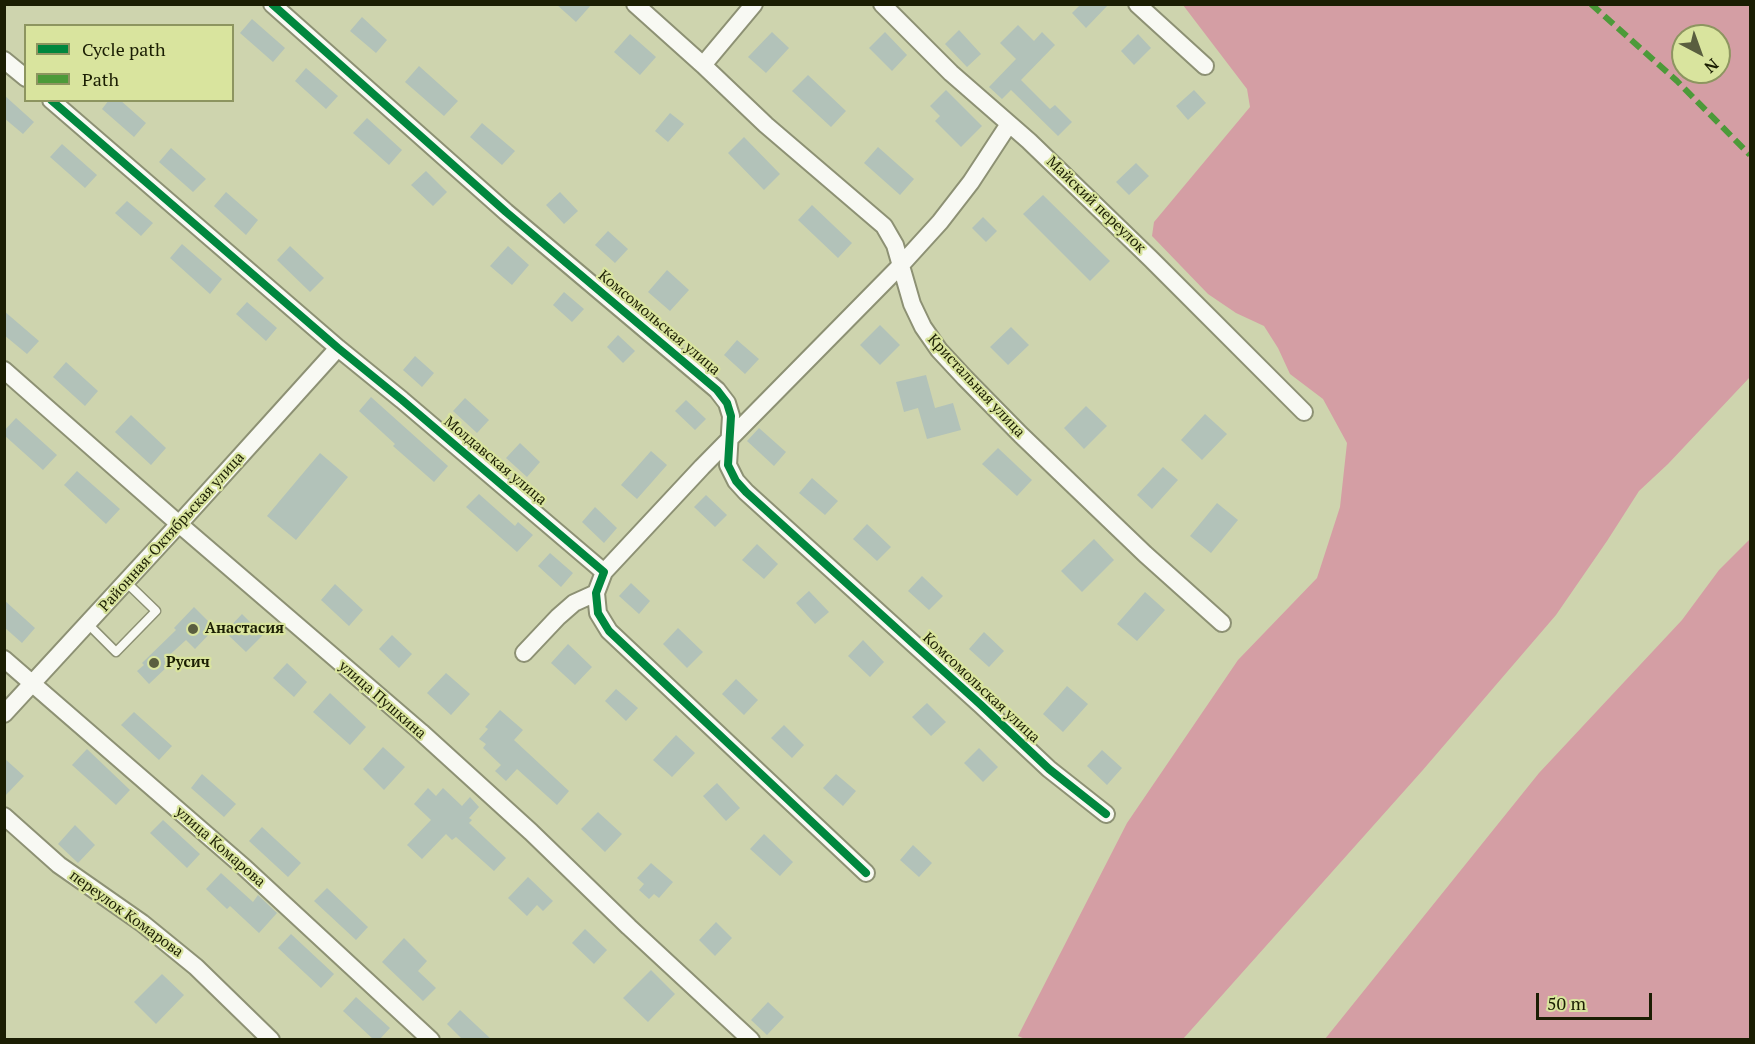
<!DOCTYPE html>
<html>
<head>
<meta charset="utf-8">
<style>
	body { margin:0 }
	#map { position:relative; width:1755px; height:1044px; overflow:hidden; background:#ced4ae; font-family:"PT Serif",serif }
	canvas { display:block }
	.frame { position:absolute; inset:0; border:6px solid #1b1e03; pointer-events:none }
	.legend { position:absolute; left:24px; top:24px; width:210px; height:78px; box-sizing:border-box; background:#d9e49e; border:2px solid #8d9560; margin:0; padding:8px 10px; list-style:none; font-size:18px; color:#1b1e03 }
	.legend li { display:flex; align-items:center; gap:12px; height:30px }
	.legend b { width:30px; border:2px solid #8d9560 }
	.north { position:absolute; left:1671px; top:24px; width:60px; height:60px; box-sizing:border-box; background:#d9e49e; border:2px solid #8d9560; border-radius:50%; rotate:139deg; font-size:16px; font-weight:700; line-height:24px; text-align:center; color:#1b1e03 }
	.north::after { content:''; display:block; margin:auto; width:21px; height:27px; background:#5a5e3f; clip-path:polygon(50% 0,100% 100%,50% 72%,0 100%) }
	.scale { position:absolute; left:1536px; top:993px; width:116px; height:27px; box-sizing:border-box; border:3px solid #1b1e03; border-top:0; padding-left:8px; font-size:18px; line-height:21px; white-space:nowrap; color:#1b1e03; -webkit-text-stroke:4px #d9e49e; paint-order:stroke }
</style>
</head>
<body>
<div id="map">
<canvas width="1755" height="1044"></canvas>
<div class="frame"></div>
<ul class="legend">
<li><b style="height:8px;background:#00873e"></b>Cycle path</li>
<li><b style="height:8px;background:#4c9a39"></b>Path</li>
</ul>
<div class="north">N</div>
<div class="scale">50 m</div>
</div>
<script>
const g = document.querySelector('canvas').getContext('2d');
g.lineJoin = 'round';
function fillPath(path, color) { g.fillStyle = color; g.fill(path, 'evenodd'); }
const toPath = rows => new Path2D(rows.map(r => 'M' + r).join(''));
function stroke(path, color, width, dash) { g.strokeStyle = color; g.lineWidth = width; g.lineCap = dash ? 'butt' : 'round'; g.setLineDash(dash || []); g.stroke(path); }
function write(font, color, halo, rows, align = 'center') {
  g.font = font + ' "PT Serif",serif'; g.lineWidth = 4.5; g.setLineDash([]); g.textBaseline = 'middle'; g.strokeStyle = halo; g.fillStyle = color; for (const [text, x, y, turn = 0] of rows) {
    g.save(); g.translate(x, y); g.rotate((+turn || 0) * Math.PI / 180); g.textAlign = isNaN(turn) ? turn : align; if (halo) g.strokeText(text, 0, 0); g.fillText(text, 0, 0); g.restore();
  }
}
fillPath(toPath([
	[1183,5,1750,5,1750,377,1668,464,1639,491,1607,541,1556,615,1422,771,1183,1039,1025,1039,1018,1036,1127,823,1238,660,1317,578,1340,507,1347,443,1323,399,1290,374,1278,348,1264,326,1236,313,1208,294,1152,236,1154,222,1250,107,1247,89],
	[1683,36,1719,36,1719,72,1683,72],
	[1750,539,1750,1039,1325,1039,1539,773,1682,620,1719,570]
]), '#d49ea4');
fillPath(toPath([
	[556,4,592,4,576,22],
	[1081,4,1109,4,1086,28,1072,13],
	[362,17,387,40,376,53,350,31],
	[252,19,285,48,273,62,240,33],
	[1018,25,1034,41,1042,32,1055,45,1021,80,1050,109,1055,105,1072,122,1058,136,1011,90,1002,99,989,87,1016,59,1000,43],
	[959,30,981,54,967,67,945,44],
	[772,32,789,48,766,73,748,57],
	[885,32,907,55,892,71,869,48],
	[630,34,656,57,640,75,614,52],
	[1138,34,1151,48,1134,65,1121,51],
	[419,66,458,101,444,116,405,82],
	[306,68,338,96,326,109,295,81],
	[808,75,846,111,831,127,792,91],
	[946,90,982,126,961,147,935,121,940,116,930,106],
	[1194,90,1206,103,1188,120,1176,106],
	[4,95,34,122,23,134,4,118],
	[109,100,120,100,146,123,134,137,102,109],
	[670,113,684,124,668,142,655,131],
	[367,118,402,150,389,165,353,133],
	[482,123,515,151,502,165,470,137],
	[744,137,780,174,764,190,728,153],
	[62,144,97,175,85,188,50,157],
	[878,147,914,179,900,195,864,163],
	[171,148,206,179,193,192,159,162],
	[1136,163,1149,176,1129,195,1116,182],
	[426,171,447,192,433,206,411,185],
	[226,192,258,220,246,235,214,206],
	[560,192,578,211,564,224,546,205],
	[1043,195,1110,261,1090,281,1023,214],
	[127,201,153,223,141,236,115,213],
	[812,205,852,243,838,258,798,220],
	[983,217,997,231,986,242,972,228],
	[608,231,628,249,615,263,595,245],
	[182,244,222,279,210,294,170,258],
	[290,246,324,278,310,292,277,260],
	[508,246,529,265,512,285,490,266],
	[667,270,689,290,670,311,648,292],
	[564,292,584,309,572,322,553,305],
	[247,302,277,328,266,341,236,314],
	[4,311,39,341,27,354,4,335],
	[880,325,900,345,880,365,860,345],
	[1011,327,1029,345,1008,365,990,347],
	[618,335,635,351,623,363,607,347],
	[737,340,759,359,745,374,724,355],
	[415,356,434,373,422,387,403,370],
	[66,362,98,391,85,406,53,377],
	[926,375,935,408,953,403,961,430,927,439,918,408,904,412,896,382],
	[371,397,448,466,434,482,393,446,395,444,359,411],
	[465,398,489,420,477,433,453,411],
	[686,400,706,419,695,430,675,411],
	[1086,406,1107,426,1084,449,1064,428],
	[1205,414,1227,434,1202,460,1181,440],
	[131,415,166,448,151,465,115,432],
	[16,418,57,455,43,470,4,435,4,431],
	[759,428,786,452,774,466,747,441],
	[520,443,540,462,527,477,506,458],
	[998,448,1032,480,1017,496,982,464],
	[651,451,667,465,637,499,621,485],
	[320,453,348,477,296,540,267,516],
	[1163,467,1178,480,1152,509,1137,495],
	[77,471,120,509,106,524,64,485],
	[812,478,838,501,825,515,799,493],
	[479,494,515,526,518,522,533,535,517,552,466,507],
	[706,495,727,515,715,527,694,507],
	[1217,503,1238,520,1211,553,1190,536],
	[595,507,617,528,604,543,582,522],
	[867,524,891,547,877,561,853,539],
	[1094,539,1114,560,1082,592,1061,571],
	[757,544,778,564,764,579,742,560],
	[550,553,573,573,561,587,538,566],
	[922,576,943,596,929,610,908,591],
	[631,583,650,601,639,614,619,596],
	[335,584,363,610,349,626,321,600],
	[809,591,829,612,815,624,796,603],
	[1145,592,1165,610,1137,641,1117,624],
	[4,600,35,628,22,643,4,627],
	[194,607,215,628,195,649,186,640,164,660,169,665,149,684,137,671,144,665,142,663,176,630,174,628],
	[242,614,263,635,246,652,225,632],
	[678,628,703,652,687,668,663,644],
	[984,632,1004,651,989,667,969,649],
	[392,635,412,654,399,668,379,649],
	[863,640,884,662,870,677,848,656],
	[568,644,592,667,575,685,551,663],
	[287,663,307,682,294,697,273,678],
	[446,673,470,694,451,715,427,693],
	[736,679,758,700,744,715,722,694],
	[1067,686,1088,704,1063,732,1043,714],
	[616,689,638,708,626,721,605,701],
	[330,693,366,727,350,745,313,712],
	[927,703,946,722,931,736,912,717],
	[500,710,523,730,514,740,569,791,557,805,517,769,506,781,495,771,501,765,483,748,486,744,479,739,488,729,485,727],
	[134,712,172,746,159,760,121,725],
	[784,725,804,745,792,758,771,738],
	[676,735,695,753,672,777,653,760],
	[383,747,405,767,384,790,363,769],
	[979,748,998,767,983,782,964,763],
	[87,749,130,790,116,805,72,765],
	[1102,750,1122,768,1107,785,1087,766],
	[4,758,24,776,4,797],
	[202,774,236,804,224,817,191,788],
	[836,774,856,791,843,806,823,788],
	[717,783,740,808,726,821,703,796],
	[428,788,436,796,443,788,462,806,470,797,479,807,469,818,472,820,469,823,506,858,494,871,456,837,452,840,446,834,422,859,407,845,431,820,414,804],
	[598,812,622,834,605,852,581,829],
	[163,820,200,854,187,868,150,833],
	[75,825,95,845,78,863,58,844],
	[262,827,301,863,288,877,249,841],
	[764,834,793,862,780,876,750,849],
	[913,845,932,863,919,877,900,860],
	[651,863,673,882,659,898,654,894,649,899,639,890,644,884,637,878],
	[221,873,253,902,258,895,277,913,259,933,230,906,227,909,206,889],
	[528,877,553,901,543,911,537,905,527,916,508,898],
	[327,888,368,927,356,940,314,901],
	[716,922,732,938,715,956,699,940],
	[585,929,607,950,594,964,572,943],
	[291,934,334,974,321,988,278,948],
	[404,938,427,961,418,971,436,988,423,1001,382,962],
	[651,970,675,994,648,1022,623,998],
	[162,974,184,995,156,1024,134,1002],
	[356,997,390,1028,379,1040,374,1040,343,1011],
	[768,1002,784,1017,767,1035,751,1020],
	[460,1010,492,1040,463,1040,447,1024]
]), '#b2c2b9');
const service = toPath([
	[88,624,116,652,156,611,126,582]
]);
const minor = toPath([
	[272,4,506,212,717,390,727,403,731,416,728,465,736,481,746,492,981,705,1049,769,1106,814],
	[635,4,703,65,766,125,884,226,895,245,912,304,923,327,939,350,965,378,1021,435,1145,554,1222,623],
	[882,4,951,73,1029,141,1151,259,1304,412],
	[1137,4,1205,66],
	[4,60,26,78],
	[703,65,754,4],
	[51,100,338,348,402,400,604,572,596,593,598,613,609,631,866,873],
	[4,370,179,524,421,732,531,832,629,927,751,1040],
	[604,572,702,467,900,266,940,222,971,182,1009,124],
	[524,653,558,617,574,603,596,593],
	[4,659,245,868,431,1040],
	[4,714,179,524,338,348],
	[4,816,59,865,142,923,196,967,271,1040]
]);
stroke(service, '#8d9174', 11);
stroke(minor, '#8d9174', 20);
stroke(service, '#f8f9f3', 8);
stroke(minor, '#f8f9f3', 16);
stroke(toPath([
	[1591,4,1677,81,1750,155]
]), '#4c9a39', 6, [12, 6]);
stroke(toPath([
	[272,4,506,212,717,390,727,403,731,416,728,465,736,481,746,492,981,705,1049,769,1106,814],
	[51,100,338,348,402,400,604,572,596,593,598,613,609,631,866,873]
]), '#00873e', 8);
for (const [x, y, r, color] of [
	[193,629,6,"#5a5e3f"],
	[154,663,6,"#5a5e3f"]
]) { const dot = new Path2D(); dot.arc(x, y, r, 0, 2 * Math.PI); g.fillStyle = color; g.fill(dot); stroke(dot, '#d9e49e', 2); }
write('15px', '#1b1e03', '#d9e49e', [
	["Майский переулок",1096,205,44],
	["Комсомольская улица",659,323,40],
	["Кристальная улица",976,386,47],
	["Молдавская улица",495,461,40],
	["Районная-Октябрьская улица",172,532,-48],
	["Комсомольская улица",981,688,43],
	["улица Пушкина",382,700,41],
	["улица Комарова",220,847,41],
	["переулок Комарова",126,914,36]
]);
write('bold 15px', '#1b1e03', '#d9e49e', [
	["Анастасия",205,629],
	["Русич",166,663]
], 'left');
</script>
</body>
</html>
